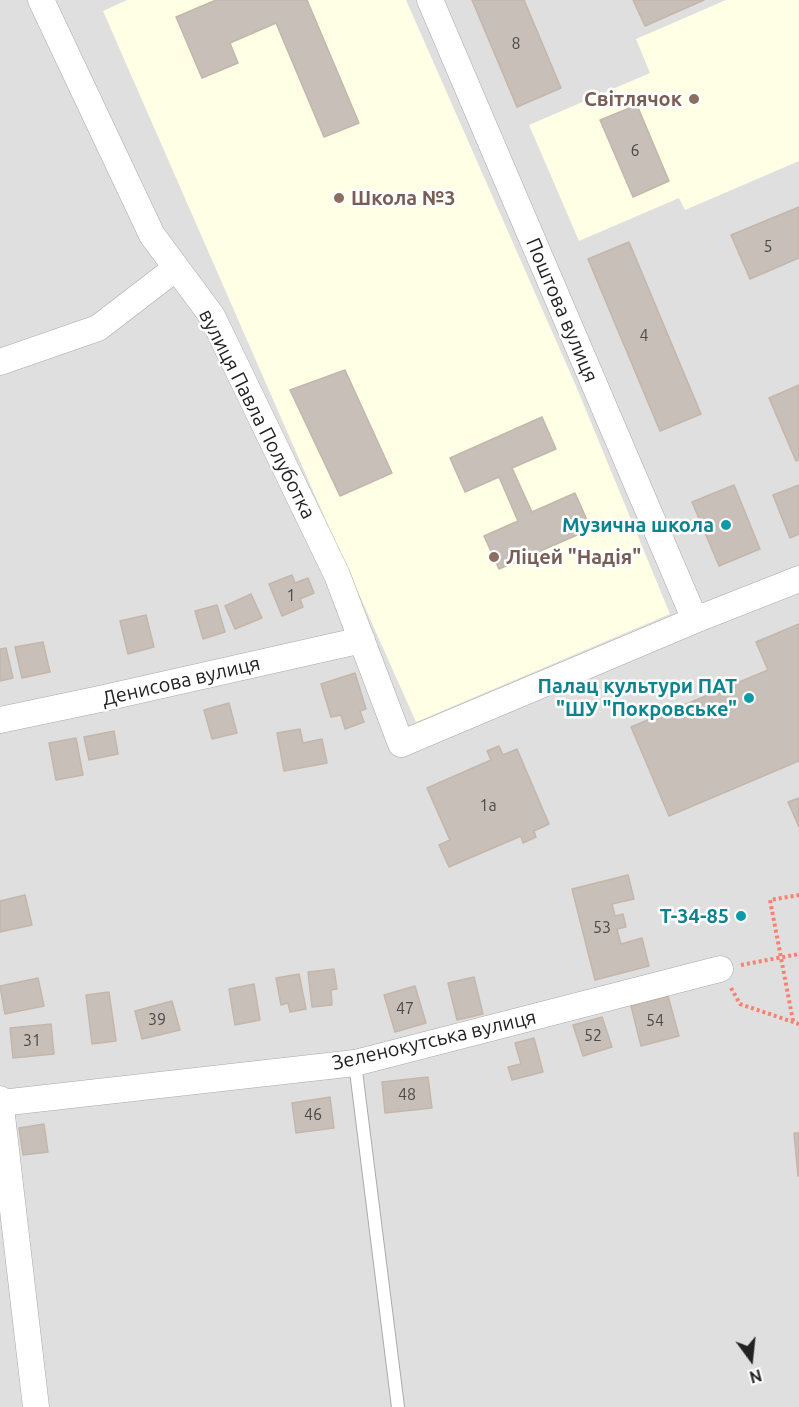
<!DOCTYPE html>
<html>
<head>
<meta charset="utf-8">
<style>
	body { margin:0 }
	#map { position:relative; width:799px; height:1407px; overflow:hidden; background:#f2efe9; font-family:Ubuntu,sans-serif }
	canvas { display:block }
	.north { position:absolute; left:721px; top:1329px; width:60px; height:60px; -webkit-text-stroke:4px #fff; paint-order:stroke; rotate:165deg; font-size:16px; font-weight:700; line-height:24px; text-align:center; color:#222 }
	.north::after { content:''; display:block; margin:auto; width:21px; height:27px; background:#222; clip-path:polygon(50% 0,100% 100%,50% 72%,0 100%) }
</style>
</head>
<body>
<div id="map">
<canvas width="799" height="1407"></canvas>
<div class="north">N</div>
</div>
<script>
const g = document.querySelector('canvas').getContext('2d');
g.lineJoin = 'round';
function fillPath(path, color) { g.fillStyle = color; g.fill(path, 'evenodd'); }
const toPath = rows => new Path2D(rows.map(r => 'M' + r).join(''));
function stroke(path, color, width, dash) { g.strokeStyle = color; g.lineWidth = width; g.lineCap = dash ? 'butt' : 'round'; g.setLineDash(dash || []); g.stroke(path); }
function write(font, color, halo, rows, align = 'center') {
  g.font = font + ' Ubuntu,sans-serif'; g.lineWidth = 5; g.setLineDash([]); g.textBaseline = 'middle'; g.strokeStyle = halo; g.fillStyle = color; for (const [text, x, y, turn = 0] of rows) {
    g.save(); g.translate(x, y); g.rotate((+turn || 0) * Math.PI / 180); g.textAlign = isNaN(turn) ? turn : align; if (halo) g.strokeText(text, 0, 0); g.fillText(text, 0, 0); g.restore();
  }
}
fillPath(toPath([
	[0,0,799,0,799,1407,0,1407]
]), '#e0dfdf');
fillPath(toPath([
	[127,0,406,0,576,386,670,614,416,722,317,500,103,11],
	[726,0,799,0,799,161,685,210,679,198,579,241,529,125,650,73,636,39]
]), '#ffffe5');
const building = toPath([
	[216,0,307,0,359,123,324,137,276,23,230,43,238,63,202,78,176,17,216,0],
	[472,0,524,0,561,88,517,107,472,0],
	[633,0,704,0,645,26,633,0],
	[637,105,669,181,633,197,600,120,637,105],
	[799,207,799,258,750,279,731,235,799,207],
	[629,242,701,414,660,431,588,259,629,242],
	[345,370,392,473,340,496,290,390,345,370],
	[799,385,799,460,796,461,769,398,799,385],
	[542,417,556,449,512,468,532,512,575,493,591,529,499,569,484,536,518,521,499,477,465,492,450,458,542,417],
	[734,485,760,549,719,566,692,502,734,485],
	[799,485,799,534,790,538,773,495,799,485],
	[292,575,295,583,308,578,314,593,300,599,303,607,282,616,269,584,292,575],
	[251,594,262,618,235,629,225,606,251,594],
	[217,605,225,632,203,639,195,611,217,605],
	[146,615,154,647,128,654,120,621,146,615],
	[799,624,799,761,669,816,631,727,768,670,756,642,799,624],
	[43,642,50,672,22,678,15,647,43,642],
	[6,648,13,678,0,681,0,649,6,648],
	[355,673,366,709,360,711,364,722,345,729,341,715,331,717,321,684,355,673],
	[229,703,237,733,212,739,204,710,229,703],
	[300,729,303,743,322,739,327,763,284,771,277,733,300,729],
	[114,731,118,754,89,760,84,737,114,731],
	[76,738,83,775,56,780,49,743,76,738],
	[499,746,503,755,517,749,549,824,534,831,536,837,523,843,521,836,449,867,439,845,450,840,427,788,491,760,487,751,499,746],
	[799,798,799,827,788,802,799,798],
	[628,875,634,899,612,904,615,916,623,914,626,927,617,929,621,944,642,938,649,966,595,980,572,889,628,875],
	[25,895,32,925,0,932,0,901,25,895],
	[334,969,337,989,331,990,332,1005,312,1007,308,972,334,969],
	[299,974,306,1009,290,1012,288,1003,281,1005,276,978,299,974],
	[474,977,483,1014,457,1020,448,983,474,977],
	[38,978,44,1006,5,1014,0,986,38,978],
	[254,984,260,1020,235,1025,229,989,254,984],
	[415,986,426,1023,395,1032,384,995,415,986],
	[109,992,116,1041,92,1044,86,995,109,992],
	[668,996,679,1036,641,1046,631,1006,668,996],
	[172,1001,180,1030,142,1039,135,1011,172,1001],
	[602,1017,612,1047,583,1056,573,1025,602,1017],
	[51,1024,54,1054,13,1058,10,1028,51,1024],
	[534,1038,543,1072,512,1080,508,1067,521,1064,515,1043,534,1038],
	[428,1077,432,1108,385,1113,382,1082,428,1077],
	[330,1097,334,1128,296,1133,292,1103,330,1097],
	[44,1124,48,1152,23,1155,19,1128,44,1124],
	[794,1133,799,1133,799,1176,798,1176,794,1133]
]);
fillPath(building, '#c7bfb8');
stroke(building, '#c4b6ab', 1.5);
const service = toPath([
	[355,1063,398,1407]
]);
const minor = toPath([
	[41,0,152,235,212,316,337,575,401,744,695,620,799,579],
	[430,0,695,620],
	[0,362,98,328,176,268],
	[0,720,100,699,362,640],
	[0,1099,36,1407],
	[0,1103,355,1063,720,969]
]);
stroke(service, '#a9a9a9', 14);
stroke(minor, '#a9a9a9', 27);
stroke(toPath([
	[741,965,799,954],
	[731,988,740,1004,799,1024],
	[793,1021,770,900,799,895]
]), '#fa8072', 4, [3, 3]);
stroke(service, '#fff', 12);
stroke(minor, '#fff', 26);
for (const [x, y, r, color] of [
	[694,99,6,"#8d6e63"],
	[339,198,6,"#8d6e63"],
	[726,525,6,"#0f9aa8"],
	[494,557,6,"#8d6e63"],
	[749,698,6,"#0f9aa8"],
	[741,916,6,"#0f9aa8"]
]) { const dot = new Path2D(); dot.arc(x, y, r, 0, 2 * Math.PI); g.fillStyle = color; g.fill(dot); stroke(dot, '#fff', 2); }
write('16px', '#4b4948', null, [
	["8",516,44],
	["6",635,151],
	["5",768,247],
	["4",644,336],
	["1",291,596],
	["1а",488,806],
	["53",602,928],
	["47",405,1009],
	["39",157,1020],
	["54",655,1021],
	["52",593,1036],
	["31",32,1041],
	["48",407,1095],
	["46",313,1115]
]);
write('bold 20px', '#785e54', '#fff', [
	["Світлячок",682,99,"right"],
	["Школа №3",351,198],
	["Ліцей \"Надія\"",506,557]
], 'left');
write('20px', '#222', '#fff', [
	["Поштова вулиця",562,310,67],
	["вулиця Павла Полуботка",257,414,63],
	["Денисова вулиця",181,681,-13],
	["Зеленокутська вулиця",434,1040,-13]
]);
write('bold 20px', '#0d838f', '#fff', [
	["Музична школа",714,525],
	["Палац культури ПАТ",737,686],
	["\"ШУ \"Покровське\"",737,709],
	["Т-34-85",729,916]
], 'right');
</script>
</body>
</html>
